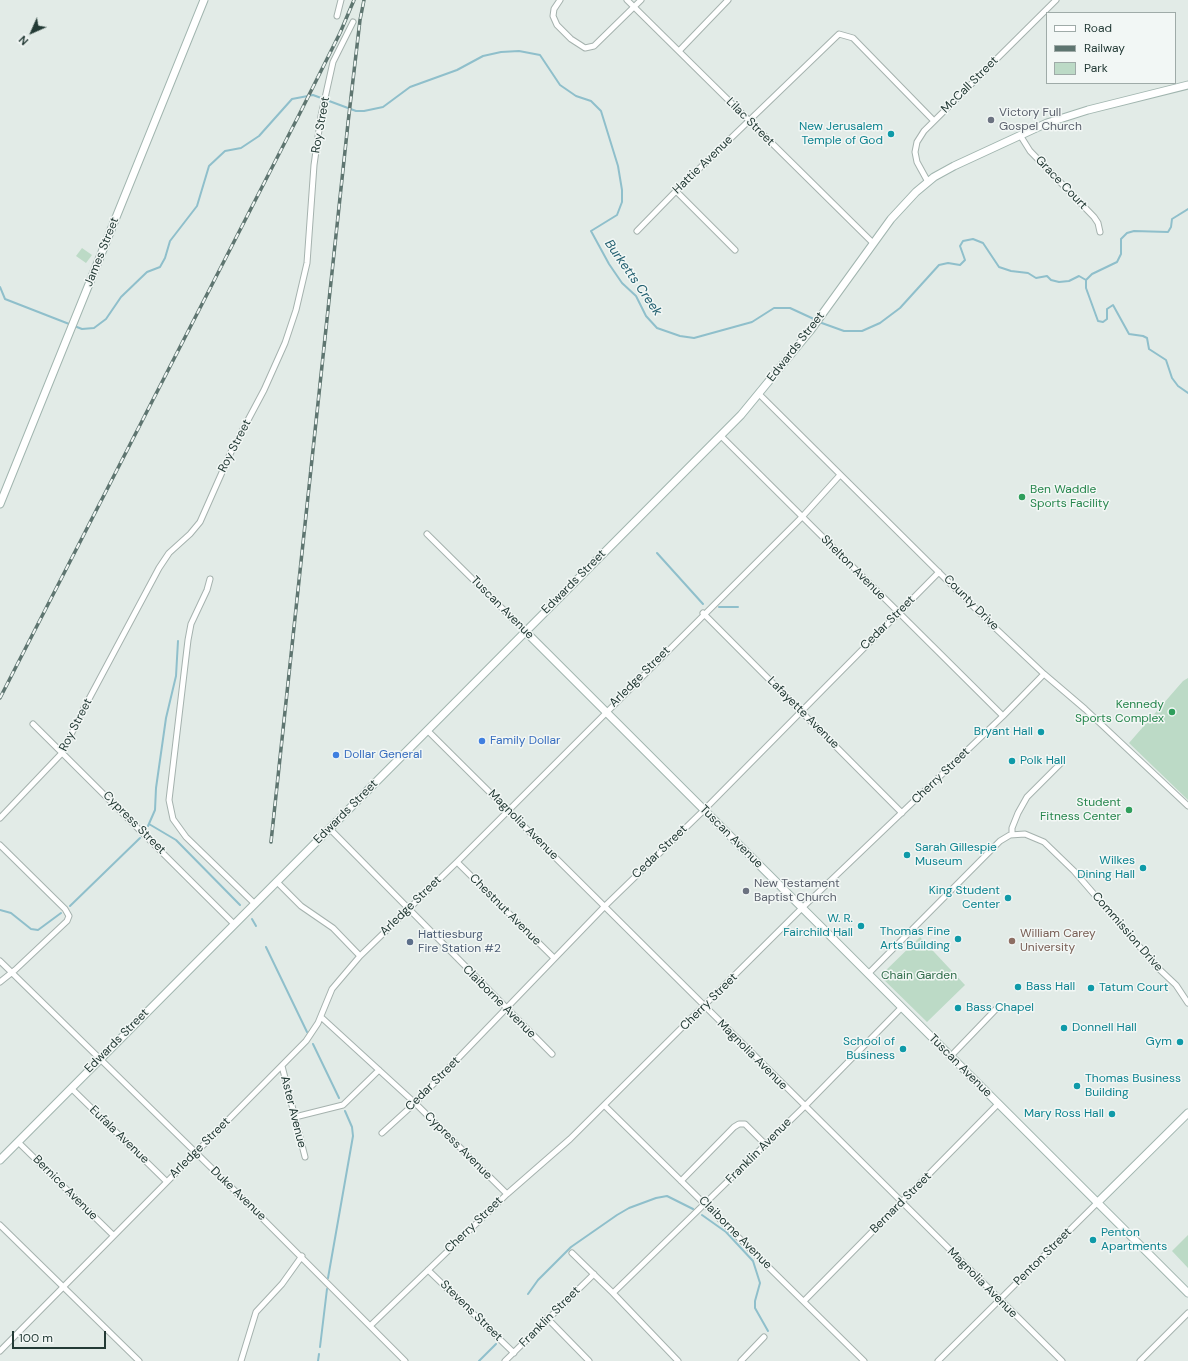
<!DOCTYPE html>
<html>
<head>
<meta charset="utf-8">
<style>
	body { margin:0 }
	#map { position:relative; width:1188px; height:1361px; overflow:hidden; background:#e2ebe7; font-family:"DM Sans",sans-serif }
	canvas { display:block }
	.legend { position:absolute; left:1046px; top:12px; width:130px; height:72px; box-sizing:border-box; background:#f2f7f5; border:1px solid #9faba8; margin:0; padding:5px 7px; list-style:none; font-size:12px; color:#233a35 }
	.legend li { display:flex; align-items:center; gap:8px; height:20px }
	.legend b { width:20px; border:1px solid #9faba8 }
	.north { position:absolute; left:12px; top:12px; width:40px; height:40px; -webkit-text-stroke:3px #f2f7f5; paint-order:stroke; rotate:225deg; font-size:11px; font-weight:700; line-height:16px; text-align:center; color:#233a35 }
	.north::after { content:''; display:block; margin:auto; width:14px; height:18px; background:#233a35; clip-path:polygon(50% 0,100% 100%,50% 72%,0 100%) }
	.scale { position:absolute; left:12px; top:1331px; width:94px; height:18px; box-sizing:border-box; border:2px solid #233a35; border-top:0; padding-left:5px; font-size:12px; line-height:14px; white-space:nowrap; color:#233a35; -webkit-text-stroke:3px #f2f7f5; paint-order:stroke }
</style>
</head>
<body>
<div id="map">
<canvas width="1188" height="1361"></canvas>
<ul class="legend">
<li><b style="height:5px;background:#fff"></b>Road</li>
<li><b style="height:5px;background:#5e7570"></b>Railway</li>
<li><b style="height:11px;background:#bcdac6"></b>Park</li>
</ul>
<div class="north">N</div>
<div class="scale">100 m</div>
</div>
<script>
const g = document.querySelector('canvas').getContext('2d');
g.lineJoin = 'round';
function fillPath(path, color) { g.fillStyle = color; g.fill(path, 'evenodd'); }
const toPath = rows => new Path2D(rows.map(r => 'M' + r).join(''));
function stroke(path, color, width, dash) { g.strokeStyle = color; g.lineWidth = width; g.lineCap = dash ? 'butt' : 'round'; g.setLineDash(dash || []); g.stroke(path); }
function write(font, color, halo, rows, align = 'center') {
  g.font = font + ' "DM Sans",sans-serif'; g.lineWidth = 3; g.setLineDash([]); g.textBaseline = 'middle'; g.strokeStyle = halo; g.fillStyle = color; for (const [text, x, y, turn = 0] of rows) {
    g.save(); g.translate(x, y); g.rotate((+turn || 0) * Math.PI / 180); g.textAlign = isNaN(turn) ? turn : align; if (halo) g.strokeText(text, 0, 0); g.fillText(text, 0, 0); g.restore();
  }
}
fillPath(toPath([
	[82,248,92,255,86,263,76,256],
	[1188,678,1188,800,1129,743,1183,681],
	[920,937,965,985,927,1022,880,976],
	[1188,1235,1188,1268,1172,1251]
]), '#bcdac6');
stroke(toPath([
	[1086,280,1086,288,1098,321,1103,322,1107,319,1107,309,1113,305,1129,334,1143,336,1147,338,1149,349,1166,360,1172,378,1178,386,1188,393],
	[0,287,5,299,82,329,94,328,106,319,121,297,147,272,160,267,165,258,170,241,197,206,209,166,225,151,241,148,259,136,292,99,313,95,356,111,364,111,383,107,410,87,457,70,483,56,501,52,519,51,540,55,560,85,576,96,591,101,601,111,618,166,622,190,622,202,617,215,591,231,609,264,622,283,636,296,646,316,657,328,680,336,694,338,752,322,774,308,790,308,816,320],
	[819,322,844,331,862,331,880,323,900,308,939,265,948,263,960,265,965,260,960,246,963,241,973,239,983,243,999,267,1011,271,1028,273,1036,278,1047,276,1051,280,1059,282,1069,281,1079,276,1086,280,1092,274,1117,262,1121,254,1121,239,1127,233,1134,231,1168,232,1171,227,1172,219,1188,209],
	[657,553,703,604],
	[719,607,738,607],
	[149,824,176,840,240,905],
	[148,826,155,810,156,788,166,718,176,676,178,641],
	[70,906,140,838],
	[0,910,11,913,31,929,38,930,61,913],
	[252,919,256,926],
	[266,947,307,1032],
	[313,1044,339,1098],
	[702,1215,726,1232,753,1261,760,1283,755,1301,755,1308,768,1331],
	[328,1278,353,1136,352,1127,345,1111],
	[528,1294,538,1280,571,1247,617,1215,629,1208,656,1198,667,1196,693,1209],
	[320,1347,327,1289],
	[318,1361,319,1354],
	[479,1361,496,1344]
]), '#8fbfcb', 2);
const street = toPath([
	[560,0,554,9,553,16,557,25,571,39,585,48,594,46,641,0],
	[627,0,873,243],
	[337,16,341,0],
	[679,51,728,0],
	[1020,135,1030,151,1094,217,1098,223,1100,232],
	[928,182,917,162,915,152,917,142,924,131,1056,0],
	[676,191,735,250],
	[637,231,676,191,839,34,853,38,934,121],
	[759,394,991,624,1044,674,1085,709,1188,806],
	[721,436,1003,716],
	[427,534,526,632],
	[210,579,207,590,191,624,188,640,169,800,173,819,186,837,255,904],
	[703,613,902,813],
	[33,724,234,924],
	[427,730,1062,1361],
	[0,818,62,753,82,712,159,568,169,553,190,534,200,522,231,452,264,390,285,343,296,310,307,263,314,165,321,116,333,62,353,22],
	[330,829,552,1054],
	[1012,835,1012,828,1018,813,1027,797,1061,763],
	[0,845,65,909,69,916,67,921,15,970,0,982],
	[457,862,554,958],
	[277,882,301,906,333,928,360,956],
	[0,961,232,1188,405,1361],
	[868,974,1000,841,1010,835,1025,834,1044,842,1074,871,1158,968,1176,985,1188,1003],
	[321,1017,415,1103,507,1194],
	[950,1057,999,1006],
	[282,1066,305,1157],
	[71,1088,166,1181],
	[605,1106,864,1361],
	[295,1117,343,1105,379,1070],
	[382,1133,415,1103,605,906,704,810,939,572],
	[18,1142,113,1235],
	[681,1181,734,1127,739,1124,745,1124,765,1144],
	[0,1225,139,1361],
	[572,1253,613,1293,678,1361],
	[428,1270,514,1353],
	[613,1293,805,1106,902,1007],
	[804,1301,998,1104],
	[547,1318,589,1361],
	[370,1326,507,1194,570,1139,802,908,1003,716,1044,674],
	[0,1351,306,1041,318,1023,332,989,360,956,457,862,802,517,840,475],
	[241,1361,256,1312,282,1284,302,1256],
	[505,1361,594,1274],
	[741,1361,764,1337],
	[938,1361,1097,1203],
	[1140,1361,1188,1313]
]);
const secondary = toPath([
	[0,504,204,0],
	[526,632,1188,1293],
	[0,1160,741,415,810,331,891,219,916,192,934,177,954,166,1047,123,1088,110,1188,85],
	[1097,1203,1188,1113]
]);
stroke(street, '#a5b2ae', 7);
stroke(secondary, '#a1b5af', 9);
stroke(street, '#fff', 5);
stroke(secondary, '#fff', 7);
const rail = toPath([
	[0,698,300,113,340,33,354,0],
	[271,842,348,123,360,20,364,0]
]);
stroke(rail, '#5e7570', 3.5);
stroke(rail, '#f2f7f5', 2, [6]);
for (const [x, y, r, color] of [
	[991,120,4,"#6b7280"],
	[891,134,4,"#0f9aa8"],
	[1022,497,4,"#2e9e5b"],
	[1172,712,4,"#2e9e5b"],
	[1041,732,4,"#0f9aa8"],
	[482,741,4,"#3f7fe0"],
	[336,755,4,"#3f7fe0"],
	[1012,761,4,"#0f9aa8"],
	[1129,810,4,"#2e9e5b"],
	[907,855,4,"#0f9aa8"],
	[1143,868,4,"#0f9aa8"],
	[746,891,4,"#6b7280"],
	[1008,898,4,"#0f9aa8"],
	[861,926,4,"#0f9aa8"],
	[958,939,4,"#0f9aa8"],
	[1012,941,4,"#8d6e63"],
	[410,942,4,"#5c6f8a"],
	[1018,987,4,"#0f9aa8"],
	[1091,988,4,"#0f9aa8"],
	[958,1008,4,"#0f9aa8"],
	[1064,1028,4,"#0f9aa8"],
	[1180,1042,4,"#0f9aa8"],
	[903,1049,4,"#0f9aa8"],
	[1077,1086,4,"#0f9aa8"],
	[1112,1114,4,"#0f9aa8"],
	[1093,1240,4,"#0f9aa8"]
]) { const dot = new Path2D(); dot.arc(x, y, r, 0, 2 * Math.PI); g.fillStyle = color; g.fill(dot); stroke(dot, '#f2f7f5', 1.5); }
write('12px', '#233a35', '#f2f7f5', [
	["McCall Street",970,85,-45],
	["Lilac Street",750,122,45],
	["Roy Street",321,125,-80],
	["Hattie Avenue",703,165,-44],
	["Grace Court",1061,183,46],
	["James Street",102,252,-68],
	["Edwards Street",796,347,-52],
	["Roy Street",235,446,-63],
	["Shelton Avenue",853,568,45],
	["Edwards Street",574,582,-45],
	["County Drive",971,603,45],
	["Tuscan Avenue",502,608,45],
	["Cedar Street",888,623,-45],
	["Arledge Street",640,677,-45],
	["Lafayette Avenue",803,713,45],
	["Roy Street",76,725,-63],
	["Cherry Street",941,776,-44],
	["Edwards Street",346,812,-45],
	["Cypress Street",134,823,45],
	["Magnolia Avenue",523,825,45],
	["Tuscan Avenue",731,837,45],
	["Cedar Street",660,852,-44],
	["Arledge Street",411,906,-44],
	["Chestnut Avenue",505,910,45],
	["Commission Drive",1127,932,49],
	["Claiborne Avenue",499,1002,45],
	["Cherry Street",709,1002,-45],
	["Edwards Street",117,1041,-45],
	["Magnolia Avenue",752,1055,45],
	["Tuscan Avenue",960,1066,45],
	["Cedar Street",433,1084,-45],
	["Aster Avenue",293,1112,76],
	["Eufala Avenue",119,1135,44],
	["Cypress Avenue",458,1146,45],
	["Arledge Street",200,1148,-45],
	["Franklin Avenue",759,1151,-45],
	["Bernice Avenue",65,1188,45],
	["Duke Avenue",238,1194,44],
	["Bernard Street",901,1203,-45],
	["Cherry Street",474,1225,-44],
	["Claiborne Avenue",735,1233,45],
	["Penton Street",1043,1257,-45],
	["Magnolia Avenue",982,1283,45],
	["Stevens Street",471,1311,44],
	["Franklin Street",550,1317,-45]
]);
write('12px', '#5b616d', '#f2f7f5', [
	["Victory Full",999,113],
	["Gospel Church",999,127],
	["New Testament",754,884],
	["Baptist Church",754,898]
], 'left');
write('12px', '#0d838f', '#f2f7f5', [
	["New Jerusalem",883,127],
	["Temple of God",883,141],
	["Bryant Hall",1033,732],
	["Polk Hall",1020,761,"left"],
	["Sarah Gillespie",915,848,"left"],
	["Museum",915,862,"left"],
	["Wilkes",1135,861],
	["Dining Hall",1135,875],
	["King Student",1000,891],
	["Center",1000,905],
	["W. R.",853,919],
	["Fairchild Hall",853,933],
	["Thomas Fine",950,932],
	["Arts Building",950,946],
	["Bass Hall",1026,987,"left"],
	["Tatum Court",1099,988,"left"],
	["Bass Chapel",966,1008,"left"],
	["Donnell Hall",1072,1028,"left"],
	["School of",895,1042],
	["Business",895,1056],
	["Gym",1172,1042],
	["Thomas Business",1085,1079,"left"],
	["Building",1085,1093,"left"],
	["Mary Ross Hall",1104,1114],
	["Penton",1101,1233,"left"],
	["Apartments",1101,1247,"left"]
], 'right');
write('12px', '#27864d', '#f2f7f5', [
	["Ben Waddle",1030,490,"left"],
	["Sports Facility",1030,504,"left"],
	["Kennedy",1164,705],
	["Sports Complex",1164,719],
	["Student",1121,803],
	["Fitness Center",1121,817]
], 'right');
write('12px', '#366cbe', '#f2f7f5', [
	["Family Dollar",490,741],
	["Dollar General",344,755]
], 'left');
write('12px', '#785e54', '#f2f7f5', [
	["William Carey",1020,934],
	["University",1020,948]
], 'left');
write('12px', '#4e5e75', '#f2f7f5', [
	["Hattiesburg",418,935],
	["Fire Station #2",418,949]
], 'left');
write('12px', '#316d4b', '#f2f7f5', [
	["Chain Garden",919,976]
]);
write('italic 13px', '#236070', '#f2f7f5', [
	["Burketts Creek",633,278,55]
]);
</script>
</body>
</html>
